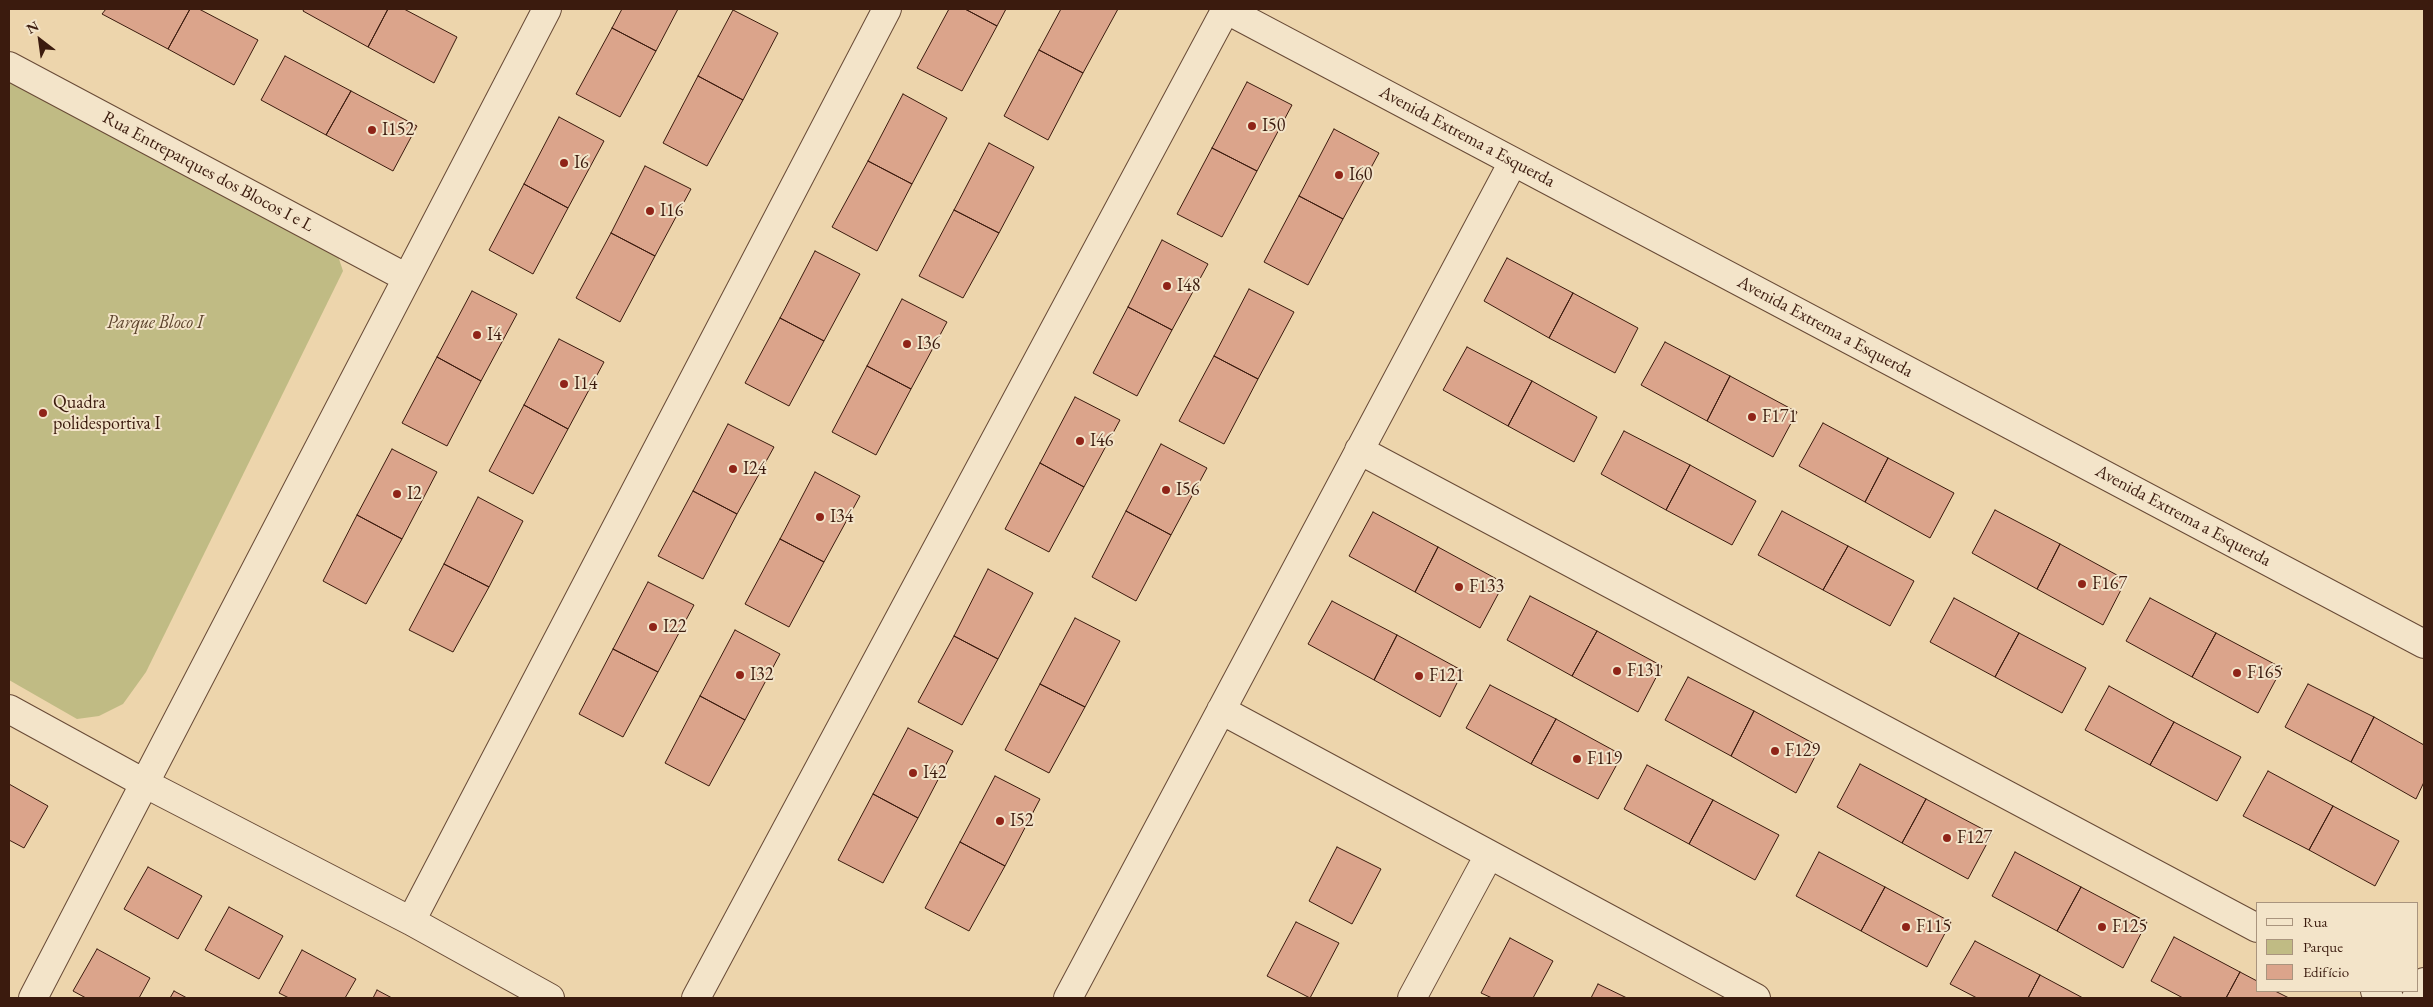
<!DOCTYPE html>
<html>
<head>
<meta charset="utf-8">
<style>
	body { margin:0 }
	#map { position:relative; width:2433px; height:1007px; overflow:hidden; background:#edd5ac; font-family:"EB Garamond",serif }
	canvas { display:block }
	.frame { position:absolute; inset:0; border:10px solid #3b1b0e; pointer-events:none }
	.legend { position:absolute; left:2256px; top:902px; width:162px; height:90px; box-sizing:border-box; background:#f3e4c9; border:1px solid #a9947e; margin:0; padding:6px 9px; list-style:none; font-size:15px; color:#3b1b0e }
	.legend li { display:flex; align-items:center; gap:10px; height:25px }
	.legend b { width:25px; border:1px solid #a9947e }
	.north { position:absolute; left:15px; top:15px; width:50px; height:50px; -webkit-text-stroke:4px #f3e4c9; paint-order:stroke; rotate:330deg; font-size:14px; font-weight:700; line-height:20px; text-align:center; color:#3b1b0e }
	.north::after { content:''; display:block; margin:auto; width:18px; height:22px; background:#3b1b0e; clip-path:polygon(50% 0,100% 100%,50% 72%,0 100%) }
</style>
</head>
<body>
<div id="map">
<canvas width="2433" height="1007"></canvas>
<div class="frame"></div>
<ul class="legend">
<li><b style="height:6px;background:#f3e4c9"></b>Rua</li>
<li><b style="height:14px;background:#c0bb84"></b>Parque</li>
<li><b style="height:14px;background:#dba48b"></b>Edifício</li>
</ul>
<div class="north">N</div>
</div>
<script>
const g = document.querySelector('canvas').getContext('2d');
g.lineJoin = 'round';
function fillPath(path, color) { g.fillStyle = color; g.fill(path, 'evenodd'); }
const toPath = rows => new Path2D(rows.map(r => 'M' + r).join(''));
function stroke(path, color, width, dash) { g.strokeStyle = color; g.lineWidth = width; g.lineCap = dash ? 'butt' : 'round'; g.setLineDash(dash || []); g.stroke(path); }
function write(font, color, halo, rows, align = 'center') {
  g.font = font + ' "EB Garamond",serif'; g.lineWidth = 4; g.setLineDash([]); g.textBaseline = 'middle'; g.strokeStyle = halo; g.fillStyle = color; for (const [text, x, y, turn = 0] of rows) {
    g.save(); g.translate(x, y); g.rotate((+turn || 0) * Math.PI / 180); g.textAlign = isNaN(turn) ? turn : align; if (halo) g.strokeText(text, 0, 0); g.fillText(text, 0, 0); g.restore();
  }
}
fillPath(toPath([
	[9,80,338,256,343,271,146,672,123,704,99,716,77,719,9,680]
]), '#c0bb84');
const building = toPath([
	[106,9,190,9,168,49,102,14,106,9],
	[190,9,199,9,258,40,234,85,168,49,190,9],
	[304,9,388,9,368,47,303,11,304,9],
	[388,9,404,9,457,37,434,83,368,47,388,9],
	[622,9,678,9,656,51,612,28,622,9],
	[949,9,965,9,997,26,962,91,917,68,949,9],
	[965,9,1006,9,997,26,965,9],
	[1061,9,1118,9,1083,73,1039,50,1061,9],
	[733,10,778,33,743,100,698,76,733,10],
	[612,28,656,51,620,117,576,94,612,28],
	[1039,50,1083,73,1048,140,1004,116,1039,50],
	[285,56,351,91,326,135,261,100,285,56],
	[698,76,743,100,707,166,663,143,698,76],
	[1247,82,1292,105,1257,171,1212,148,1247,82],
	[351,91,417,126,393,171,326,135,351,91],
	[903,94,947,118,912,184,868,161,903,94],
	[559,117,604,141,568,208,524,184,559,117],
	[1334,129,1379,153,1343,219,1299,196,1334,129],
	[989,143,1034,167,999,233,954,210,989,143],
	[1212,148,1257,171,1222,237,1177,214,1212,148],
	[868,161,912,184,877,251,832,227,868,161],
	[645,166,691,189,655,256,611,233,645,166],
	[524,184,568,208,533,274,489,250,524,184],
	[1299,196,1343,219,1308,285,1264,262,1299,196],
	[954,210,999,233,963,298,919,276,954,210],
	[611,233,655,256,620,322,576,298,611,233],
	[1162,240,1208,264,1172,330,1128,307,1162,240],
	[815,251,860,274,824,341,780,318,815,251],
	[1507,258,1573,293,1549,338,1484,301,1507,258],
	[1249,289,1294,312,1258,379,1214,356,1249,289],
	[472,291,517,314,481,381,437,357,472,291],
	[1573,293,1638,328,1615,373,1549,338,1573,293],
	[902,299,947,322,911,389,867,366,902,299],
	[1128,307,1172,330,1137,396,1093,373,1128,307],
	[780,318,824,341,789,406,745,383,780,318],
	[559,339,604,362,568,429,524,405,559,339],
	[1665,342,1730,376,1707,421,1641,385,1665,342],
	[1467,347,1532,381,1508,426,1443,390,1467,347],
	[1214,356,1258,379,1224,444,1179,421,1214,356],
	[437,357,481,381,447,446,402,423,437,357],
	[867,366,911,389,876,455,832,432,867,366],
	[1730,376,1797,412,1773,457,1707,421,1730,376],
	[1532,381,1597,417,1574,462,1508,426,1532,381],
	[1075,397,1120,420,1084,487,1040,463,1075,397],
	[524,405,568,429,533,494,489,471,524,405],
	[1823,423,1888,458,1865,502,1799,466,1823,423],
	[728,424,774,447,737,514,693,491,728,424],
	[1624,431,1690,465,1666,510,1601,474,1624,431],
	[1161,444,1207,468,1171,535,1126,511,1161,444],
	[392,449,437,472,402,539,357,515,392,449],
	[1888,458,1954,493,1930,538,1865,502,1888,458],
	[1040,463,1084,487,1049,552,1005,529,1040,463],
	[1690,465,1756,501,1732,545,1666,510,1690,465],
	[815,472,860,496,824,562,780,539,815,472],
	[693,491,737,514,703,579,658,556,693,491],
	[478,497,523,521,489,587,444,564,478,497],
	[1995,510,2060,544,2037,589,1972,553,1995,510],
	[1126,511,1171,535,1136,601,1092,577,1126,511],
	[1782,511,1848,546,1823,590,1758,555,1782,511],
	[1373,512,1438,547,1415,592,1349,556,1373,512],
	[357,515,402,539,366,604,323,581,357,515],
	[780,539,824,562,789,627,745,604,780,539],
	[2060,544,2126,580,2103,625,2037,589,2060,544],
	[1848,546,1914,581,1890,626,1823,590,1848,546],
	[1438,547,1504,583,1480,628,1415,592,1438,547],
	[444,564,489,587,453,652,409,630,444,564],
	[988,569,1033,593,998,659,954,636,988,569],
	[648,582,694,605,658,672,613,649,648,582],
	[1530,596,1597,631,1572,676,1507,640,1530,596],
	[1954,598,2019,633,1995,677,1930,642,1954,598],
	[2150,598,2216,633,2192,677,2126,641,2150,598],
	[1332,601,1397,635,1374,680,1308,644,1332,601],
	[1075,618,1120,641,1085,707,1040,684,1075,618],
	[735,630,780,654,745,720,700,696,735,630],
	[1597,631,1662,666,1638,712,1572,676,1597,631],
	[2019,633,2086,668,2062,713,1995,677,2019,633],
	[2216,633,2282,668,2258,713,2192,677,2216,633],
	[1397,635,1463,671,1440,717,1374,680,1397,635],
	[954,636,998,659,962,725,918,702,954,636],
	[613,649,658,672,623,737,579,714,613,649],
	[1688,677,1754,711,1731,756,1665,720,1688,677],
	[1040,684,1085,707,1049,773,1005,750,1040,684],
	[2308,684,2374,717,2351,762,2285,727,2308,684],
	[1490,685,1556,719,1531,764,1466,728,1490,685],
	[2109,686,2174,722,2150,765,2085,730,2109,686],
	[700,696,745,720,709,786,665,763,700,696],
	[1754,711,1820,747,1796,793,1731,756,1754,711],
	[2374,717,2424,745,2424,782,2416,799,2351,762,2374,717],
	[1556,719,1622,755,1598,799,1531,764,1556,719],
	[2174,722,2241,757,2217,801,2150,765,2174,722],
	[908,728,953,751,918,818,873,794,908,728],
	[1860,764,1926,799,1902,843,1837,807,1860,764],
	[1647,765,1713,800,1689,844,1624,809,1647,765],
	[2268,771,2333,806,2309,850,2243,816,2268,771],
	[995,776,1040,799,1005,866,960,842,995,776],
	[9,784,48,806,24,848,9,840,9,784],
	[873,794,918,818,883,883,838,860,873,794],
	[1926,799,1992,834,1968,879,1902,843,1926,799],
	[1713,800,1779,835,1755,880,1689,844,1713,800],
	[2333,806,2399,841,2375,886,2309,850,2333,806],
	[960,842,1005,866,969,931,925,908,960,842],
	[1337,847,1381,869,1352,924,1309,901,1337,847],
	[1819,852,1885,887,1861,931,1796,896,1819,852],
	[2015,852,2081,887,2057,931,1992,896,2015,852],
	[148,867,202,896,178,939,124,909,148,867],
	[1885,887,1951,922,1927,967,1861,931,1885,887],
	[2081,887,2147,922,2123,968,2057,931,2081,887],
	[229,907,283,936,259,979,205,950,229,907],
	[1296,922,1339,943,1310,998,1267,976,1296,922],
	[2174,937,2240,972,2226,998,2183,998,2151,981,2174,937],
	[1510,938,1553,961,1533,998,1492,998,1481,993,1510,938],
	[1975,941,2040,975,2028,998,1977,998,1950,984,1975,941],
	[97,949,150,978,139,998,86,998,73,991,97,949],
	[302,950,356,979,345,998,289,998,279,993,302,950],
	[2240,972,2257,981,2257,991,2275,991,2289,998,2226,998,2240,972],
	[2040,975,2083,998,2028,998,2040,975],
	[1598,984,1627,998,1591,998,1598,984],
	[377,990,392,998,373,998,377,990],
	[174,991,187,998,170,998,174,991]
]);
fillPath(building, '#dba48b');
stroke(building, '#3b1b0e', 1);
const minor = toPath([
	[1225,9,2424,644],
	[9,66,407,278],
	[1359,450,2257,928],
	[9,709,144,783,411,921,550,998],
	[1221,710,1756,998],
	[411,921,887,9],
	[2375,991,2389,998],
	[33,998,547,9],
	[696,998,1226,9],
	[1068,998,1513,162],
	[1412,998,1489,855],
	[2416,998,2424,982]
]);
stroke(minor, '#684a36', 30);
stroke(minor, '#f3e4c9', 28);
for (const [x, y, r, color] of [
	[1252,126,5,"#8f2418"],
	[372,130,5,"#8f2418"],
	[564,163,5,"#8f2418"],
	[1339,175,5,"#8f2418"],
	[650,211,5,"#8f2418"],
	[1167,286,5,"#8f2418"],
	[477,335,5,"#8f2418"],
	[907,344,5,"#8f2418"],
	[564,384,5,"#8f2418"],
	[43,413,5,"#8f2418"],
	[1752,417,5,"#8f2418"],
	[1080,441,5,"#8f2418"],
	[733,469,5,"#8f2418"],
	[1166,490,5,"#8f2418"],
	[397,494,5,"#8f2418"],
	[820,517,5,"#8f2418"],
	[2082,584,5,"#8f2418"],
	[1459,587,5,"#8f2418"],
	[653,627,5,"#8f2418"],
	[1617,671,5,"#8f2418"],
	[2237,673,5,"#8f2418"],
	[740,675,5,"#8f2418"],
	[1419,676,5,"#8f2418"],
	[1775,751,5,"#8f2418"],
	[1577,759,5,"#8f2418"],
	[913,773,5,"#8f2418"],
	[1000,821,5,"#8f2418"],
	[1947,838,5,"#8f2418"],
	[1906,927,5,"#8f2418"],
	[2102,927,5,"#8f2418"]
]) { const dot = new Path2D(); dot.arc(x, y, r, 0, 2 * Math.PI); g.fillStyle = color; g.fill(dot); stroke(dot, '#f3e4c9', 2); }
write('18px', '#3b1b0e', '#f3e4c9', [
	["I50",1262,126],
	["I152",382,130],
	["I6",574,163],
	["I60",1349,175],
	["I16",660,211],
	["I48",1177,286],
	["I4",487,335],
	["I36",917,344],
	["I14",574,384],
	["Quadra",53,403],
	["polidesportiva I",53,424],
	["F171",1762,417],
	["I46",1090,441],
	["I24",743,469],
	["I56",1176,490],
	["I2",407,494],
	["I34",830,517],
	["F167",2092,584],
	["F133",1469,587],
	["I22",663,627],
	["F131",1627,671],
	["F165",2247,673],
	["I32",750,675],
	["F121",1429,676],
	["F129",1785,751],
	["F119",1587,759],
	["I42",923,773],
	["I52",1010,821],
	["F127",1957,838],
	["F115",1916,927],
	["F125",2112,927]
], 'left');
write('18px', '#3b1b0e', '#f3e4c9', [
	["Avenida Extrema a Esquerda",1467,137,28],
	["Rua Entreparques dos Blocos I e L",208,172,28],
	["Avenida Extrema a Esquerda",1825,327,28],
	["Avenida Extrema a Esquerda",2183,516,28]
]);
write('italic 18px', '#5c432c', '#f3e4c9', [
	["Parque Bloco I",155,323]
]);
</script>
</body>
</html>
